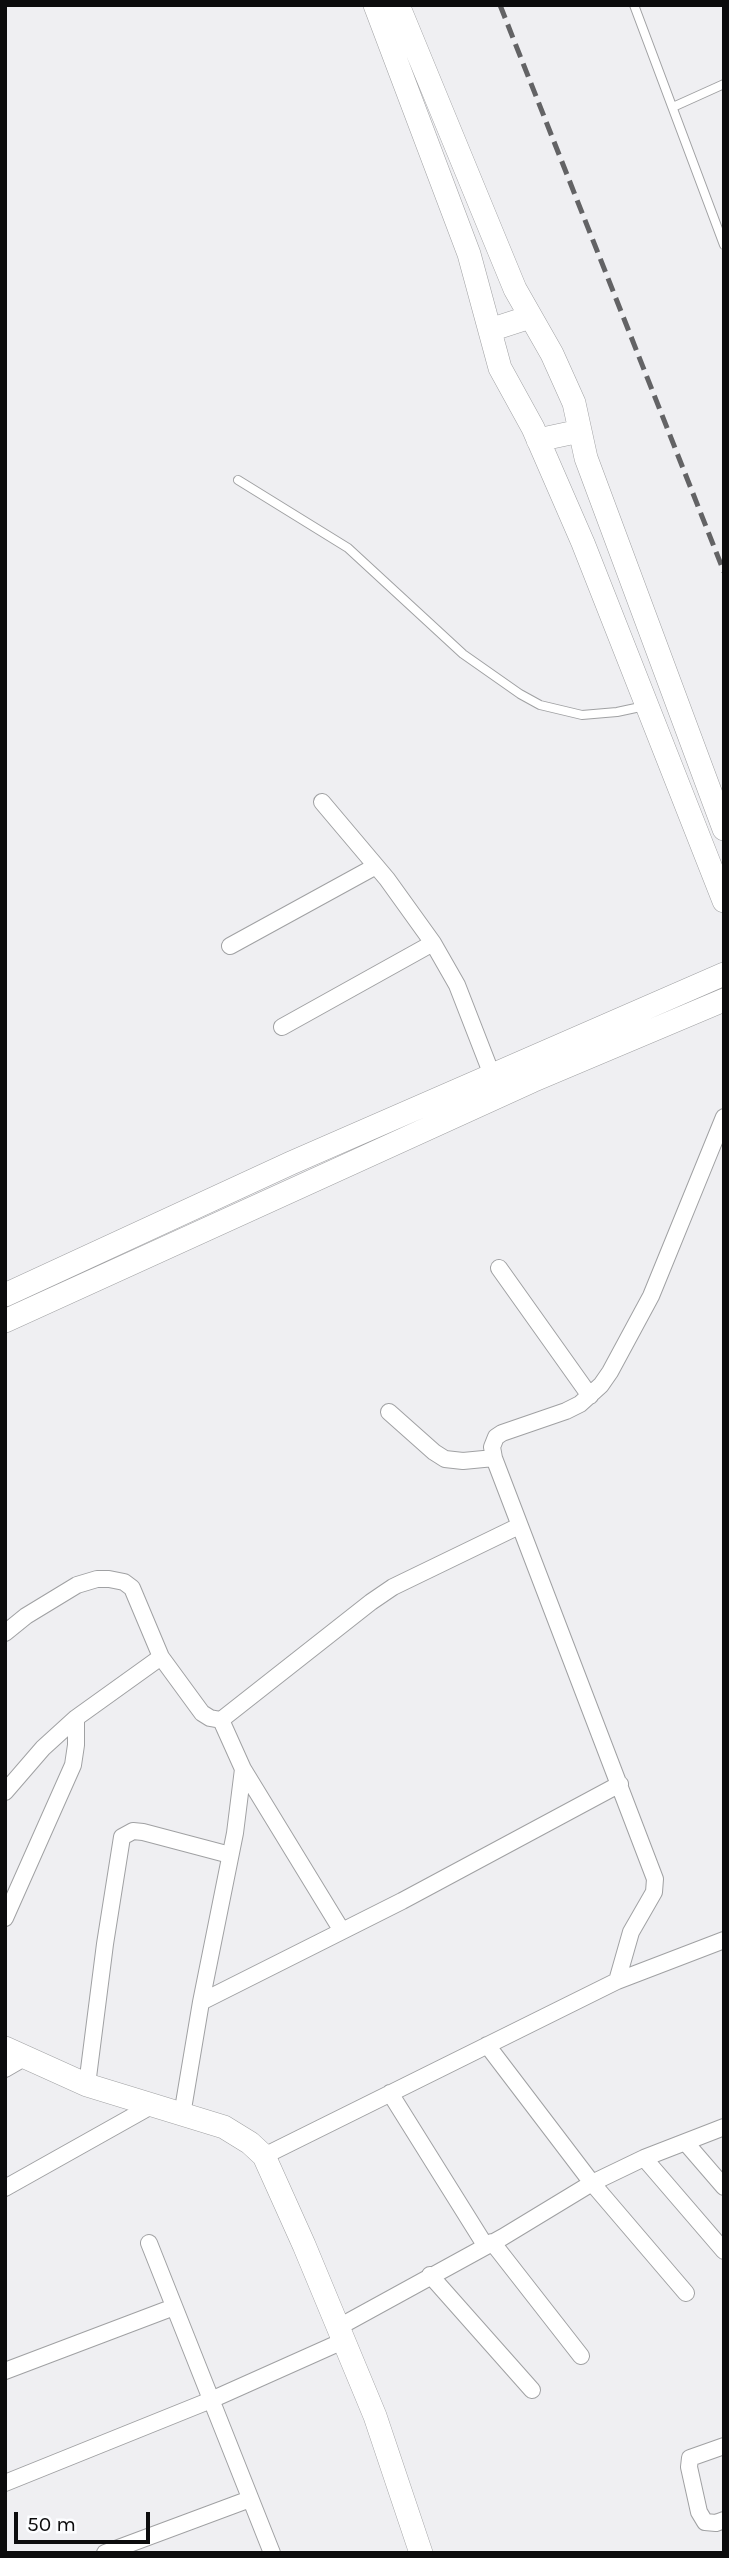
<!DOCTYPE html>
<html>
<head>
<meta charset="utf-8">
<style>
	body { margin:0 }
	#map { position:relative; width:729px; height:2558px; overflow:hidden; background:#efeff2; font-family:Karla,sans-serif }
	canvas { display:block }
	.frame { position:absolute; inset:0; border:7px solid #0c0c0d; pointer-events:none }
	.scale { position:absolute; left:14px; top:2512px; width:136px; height:32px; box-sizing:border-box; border:4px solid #0c0c0d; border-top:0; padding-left:9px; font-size:21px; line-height:24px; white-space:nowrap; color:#0c0c0d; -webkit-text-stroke:5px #fcfdff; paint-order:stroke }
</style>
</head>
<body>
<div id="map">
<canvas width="729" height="2558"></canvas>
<div class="frame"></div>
<div class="scale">50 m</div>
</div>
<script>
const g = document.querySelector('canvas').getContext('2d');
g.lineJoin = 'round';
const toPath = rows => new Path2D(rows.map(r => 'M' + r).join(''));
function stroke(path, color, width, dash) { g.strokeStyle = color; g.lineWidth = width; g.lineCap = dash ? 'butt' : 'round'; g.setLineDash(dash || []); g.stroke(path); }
const lane = toPath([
	[634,5,724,245],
	[673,107,724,84],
	[238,480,348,548,463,654,520,694,540,705,582,715,617,712,645,706]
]);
const street = toPath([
	[322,802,387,879,433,943,457,985,492,1075],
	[230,946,376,866],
	[282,1027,433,943],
	[499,1268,590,1396],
	[389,1412,434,1452,445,1459,463,1461,494,1458],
	[5,1633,26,1616,77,1585,97,1579,109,1579,124,1582,132,1588,161,1657],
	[243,1769,342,1931],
	[5,1792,43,1748,76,1718,161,1657,202,1713,210,1718,221,1720,371,1602,393,1587,519,1526],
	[5,1918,73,1765,76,1745,76,1718],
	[617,1981,631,1932,654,1892,655,1879,494,1458,492,1447,496,1437,502,1433,566,1411,580,1404,601,1385,610,1372,651,1296,724,1117],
	[201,2002,402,1901,620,1784],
	[487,2045,592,2183,686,2293],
	[5,2069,24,2058],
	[87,2085,105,1944,122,1837,133,1831,143,1832,230,1855],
	[390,2093,485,2245],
	[182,2115,201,2002,235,1833,243,1769,221,1720],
	[686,2143,724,2187],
	[264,2156,617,1981,724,1940],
	[644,2158,724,2251],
	[5,2188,153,2105],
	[492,2242,581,2356],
	[149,2243,272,2553],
	[430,2275,532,2390],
	[337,2328,503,2237,592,2183,644,2158,724,2127],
	[5,2371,174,2307],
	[724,2446,690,2458,689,2467,699,2512,705,2522,716,2523,724,2520],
	[5,2483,211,2400,343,2341],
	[105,2553,250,2499]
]);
const secondary = toPath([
	[375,5,469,254,500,368,533,428,583,543,724,901],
	[398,5,515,289,552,354,574,403,586,458,724,829],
	[490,330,530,317],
	[538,440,580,431],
	[5,1295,291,1163,724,974],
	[5,1321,532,1081,724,1000],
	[5,2048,87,2085,224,2127,250,2143,264,2156,304,2245,375,2416,421,2553]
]);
stroke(lane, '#a0a1a3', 10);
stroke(street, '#a0a1a3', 18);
stroke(secondary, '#a0a1a3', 24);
stroke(lane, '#fff', 8);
stroke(street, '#fff', 16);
stroke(secondary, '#fff', 23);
stroke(toPath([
	[500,5,724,572]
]), '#636365', 5, [14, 7]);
</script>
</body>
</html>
